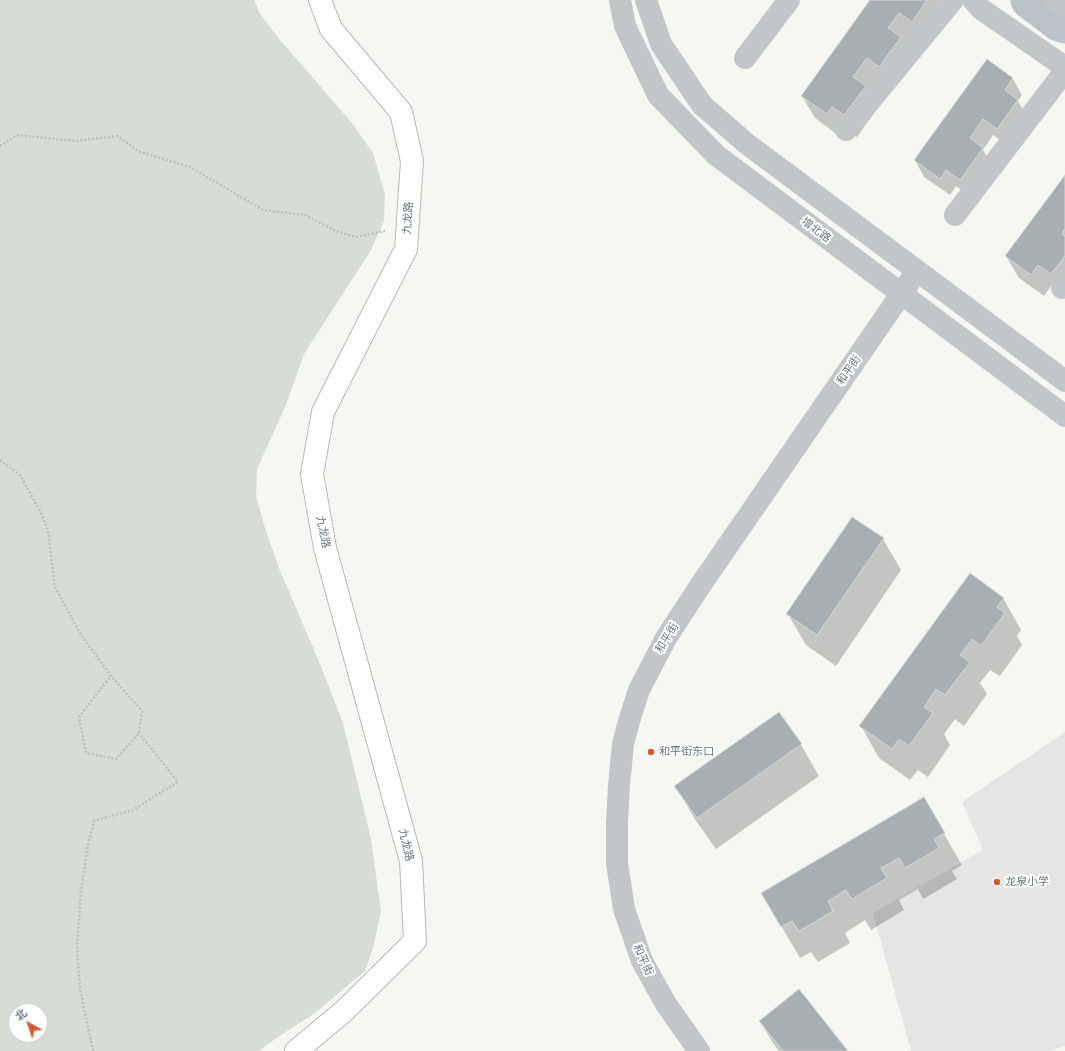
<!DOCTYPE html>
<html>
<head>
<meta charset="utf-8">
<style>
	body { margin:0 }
	#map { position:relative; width:1065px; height:1051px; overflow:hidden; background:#f6f6f3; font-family:Inter,"Noto Sans SC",sans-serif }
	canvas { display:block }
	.north { position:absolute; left:8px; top:1003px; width:40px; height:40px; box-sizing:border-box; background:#fff; border:1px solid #c2c8cd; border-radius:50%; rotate:320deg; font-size:11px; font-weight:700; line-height:16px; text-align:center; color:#677682 }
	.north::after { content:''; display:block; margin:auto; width:14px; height:18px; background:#d55934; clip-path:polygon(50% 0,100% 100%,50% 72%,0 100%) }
</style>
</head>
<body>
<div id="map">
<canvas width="1065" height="1051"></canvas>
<div class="north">北</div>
</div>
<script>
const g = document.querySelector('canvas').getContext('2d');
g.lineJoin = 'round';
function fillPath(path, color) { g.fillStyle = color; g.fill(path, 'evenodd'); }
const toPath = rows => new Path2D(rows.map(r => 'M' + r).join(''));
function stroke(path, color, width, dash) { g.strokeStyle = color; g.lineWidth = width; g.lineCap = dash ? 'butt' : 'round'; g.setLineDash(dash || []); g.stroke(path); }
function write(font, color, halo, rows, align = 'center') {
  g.font = font + ' Inter,"Noto Sans SC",sans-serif'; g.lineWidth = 4; g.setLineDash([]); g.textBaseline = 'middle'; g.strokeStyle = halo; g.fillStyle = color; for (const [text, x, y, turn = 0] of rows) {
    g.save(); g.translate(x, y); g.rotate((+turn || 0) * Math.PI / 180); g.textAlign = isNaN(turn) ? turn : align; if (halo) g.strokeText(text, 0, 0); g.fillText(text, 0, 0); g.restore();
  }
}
fillPath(toPath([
	[1065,732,1065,1046,1050,1051,911,1051,873,913,983,850,962,802]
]), '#e4e5e4');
fillPath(toPath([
	[0,0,254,0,260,14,281,41,352,123,373,153,385,195,384,221,371,250,304,354,286,405,257,469,256,496,265,528,279,568,320,664,343,723,371,839,381,912,373,948,365,971,315,1013,275,1039,259,1051,0,1051],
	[16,1011,40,1011,40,1035,16,1035]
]), '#d7ddd4');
fillPath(toPath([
	[871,0,939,0,877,109,857,137,845,128,839,136,815,118,802,96],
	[1013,79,1022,95,1018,101,1027,117,1007,145,993,135,983,150,991,165,969,196,956,186,950,195,924,177,915,160],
	[1065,177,1065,294,1064,296,1051,286,1044,296,1019,278,1006,256],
	[883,539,901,570,836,666,806,645,788,614],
	[1003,598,1021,630,1017,636,1022,645,1000,676,990,670,980,683,987,694,964,726,955,719,944,734,950,745,928,777,918,770,910,780,879,758,861,726],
	[801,745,819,776,716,849,694,818,676,786],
	[923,798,962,865,952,871,957,879,923,899,918,889,899,900,904,910,871,930,865,920,845,933,850,943,818,962,811,952,800,958,762,893],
	[760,1021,847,1051,779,1051,773,1043]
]), '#0003');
stroke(toPath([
	[1029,0,1059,23,1065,25]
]), '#bac4c8', 37);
const building = toPath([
	[870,0,927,0,912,22,899,13,888,28,901,37,879,67,867,58,853,77,866,86,844,115,832,107,827,114,801,96,870,0],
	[987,59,1013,78,1005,90,1018,100,997,129,983,119,970,138,983,148,960,180,946,170,940,179,914,160,987,59],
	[1065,175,1065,229,1062,234,1065,236,1065,256,1051,274,1038,265,1031,275,1005,256,1065,175],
	[852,517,884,538,817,635,786,614,852,517],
	[970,573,1004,598,997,607,1005,613,981,646,972,639,960,655,970,662,945,695,936,689,924,707,933,713,909,746,899,739,892,749,859,726,970,573],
	[779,712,802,744,697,818,674,786,779,712],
	[924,797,945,833,934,839,939,848,905,868,899,858,881,868,887,878,852,899,846,890,828,901,833,911,799,931,792,921,781,927,761,893,924,797],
	[799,989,848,1051,783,1051,759,1021,799,989]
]);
fillPath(building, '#a7afb3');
stroke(building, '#d7d7d6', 1);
const major = toPath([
	[296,1051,343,1012,415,941,411,861,325,548,312,474,323,412,406,249,412,161,401,112,331,29,320,0]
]);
stroke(major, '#b5b9bc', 24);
stroke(toPath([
	[0,146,17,135,76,141,118,136,138,151,190,167,263,210,305,215,336,231,356,237,385,231],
	[0,460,20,475,40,511,48,531,55,587,81,635,111,676,142,711,139,733,116,759,86,753,79,717,111,676],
	[93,1051,80,989,77,946,81,891,88,845,94,821,133,810,178,782,139,733]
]), '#bcbec0', 2.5, [2, 2]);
stroke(toPath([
	[620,0,625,26,658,95,716,155,1065,416],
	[646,0,661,44,702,105,747,144,1065,381],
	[973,0,981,9,1065,67],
	[1055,0,1065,6],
	[745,58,789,0],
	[846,130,953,0],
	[955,215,1065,71],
	[1062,288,1065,285],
	[699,1051,666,1004,642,961,624,909,617,863,617,823,619,785,623,744,630,718,639,690,666,638,702,583,917,271]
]), '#c2c6c9', 22);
stroke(major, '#fff', 22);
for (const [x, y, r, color] of [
	[651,752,4,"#d55934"],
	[997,882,4,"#d55934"]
]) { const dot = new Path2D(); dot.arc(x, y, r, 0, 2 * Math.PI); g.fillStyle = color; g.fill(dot); stroke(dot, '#fff', 1.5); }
write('11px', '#677682', '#fff', [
	["九龙路",408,218,-86],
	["增北路",816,230,37],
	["和平街",849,370,-55],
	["九龙路",323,532,79],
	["和平街",667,638,-59],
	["九龙路",406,845,76],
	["和平街",643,960,66]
]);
write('11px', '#677682', '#fff', [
	["和平街东口",659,752],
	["龙泉小学",1005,882]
], 'left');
</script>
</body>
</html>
